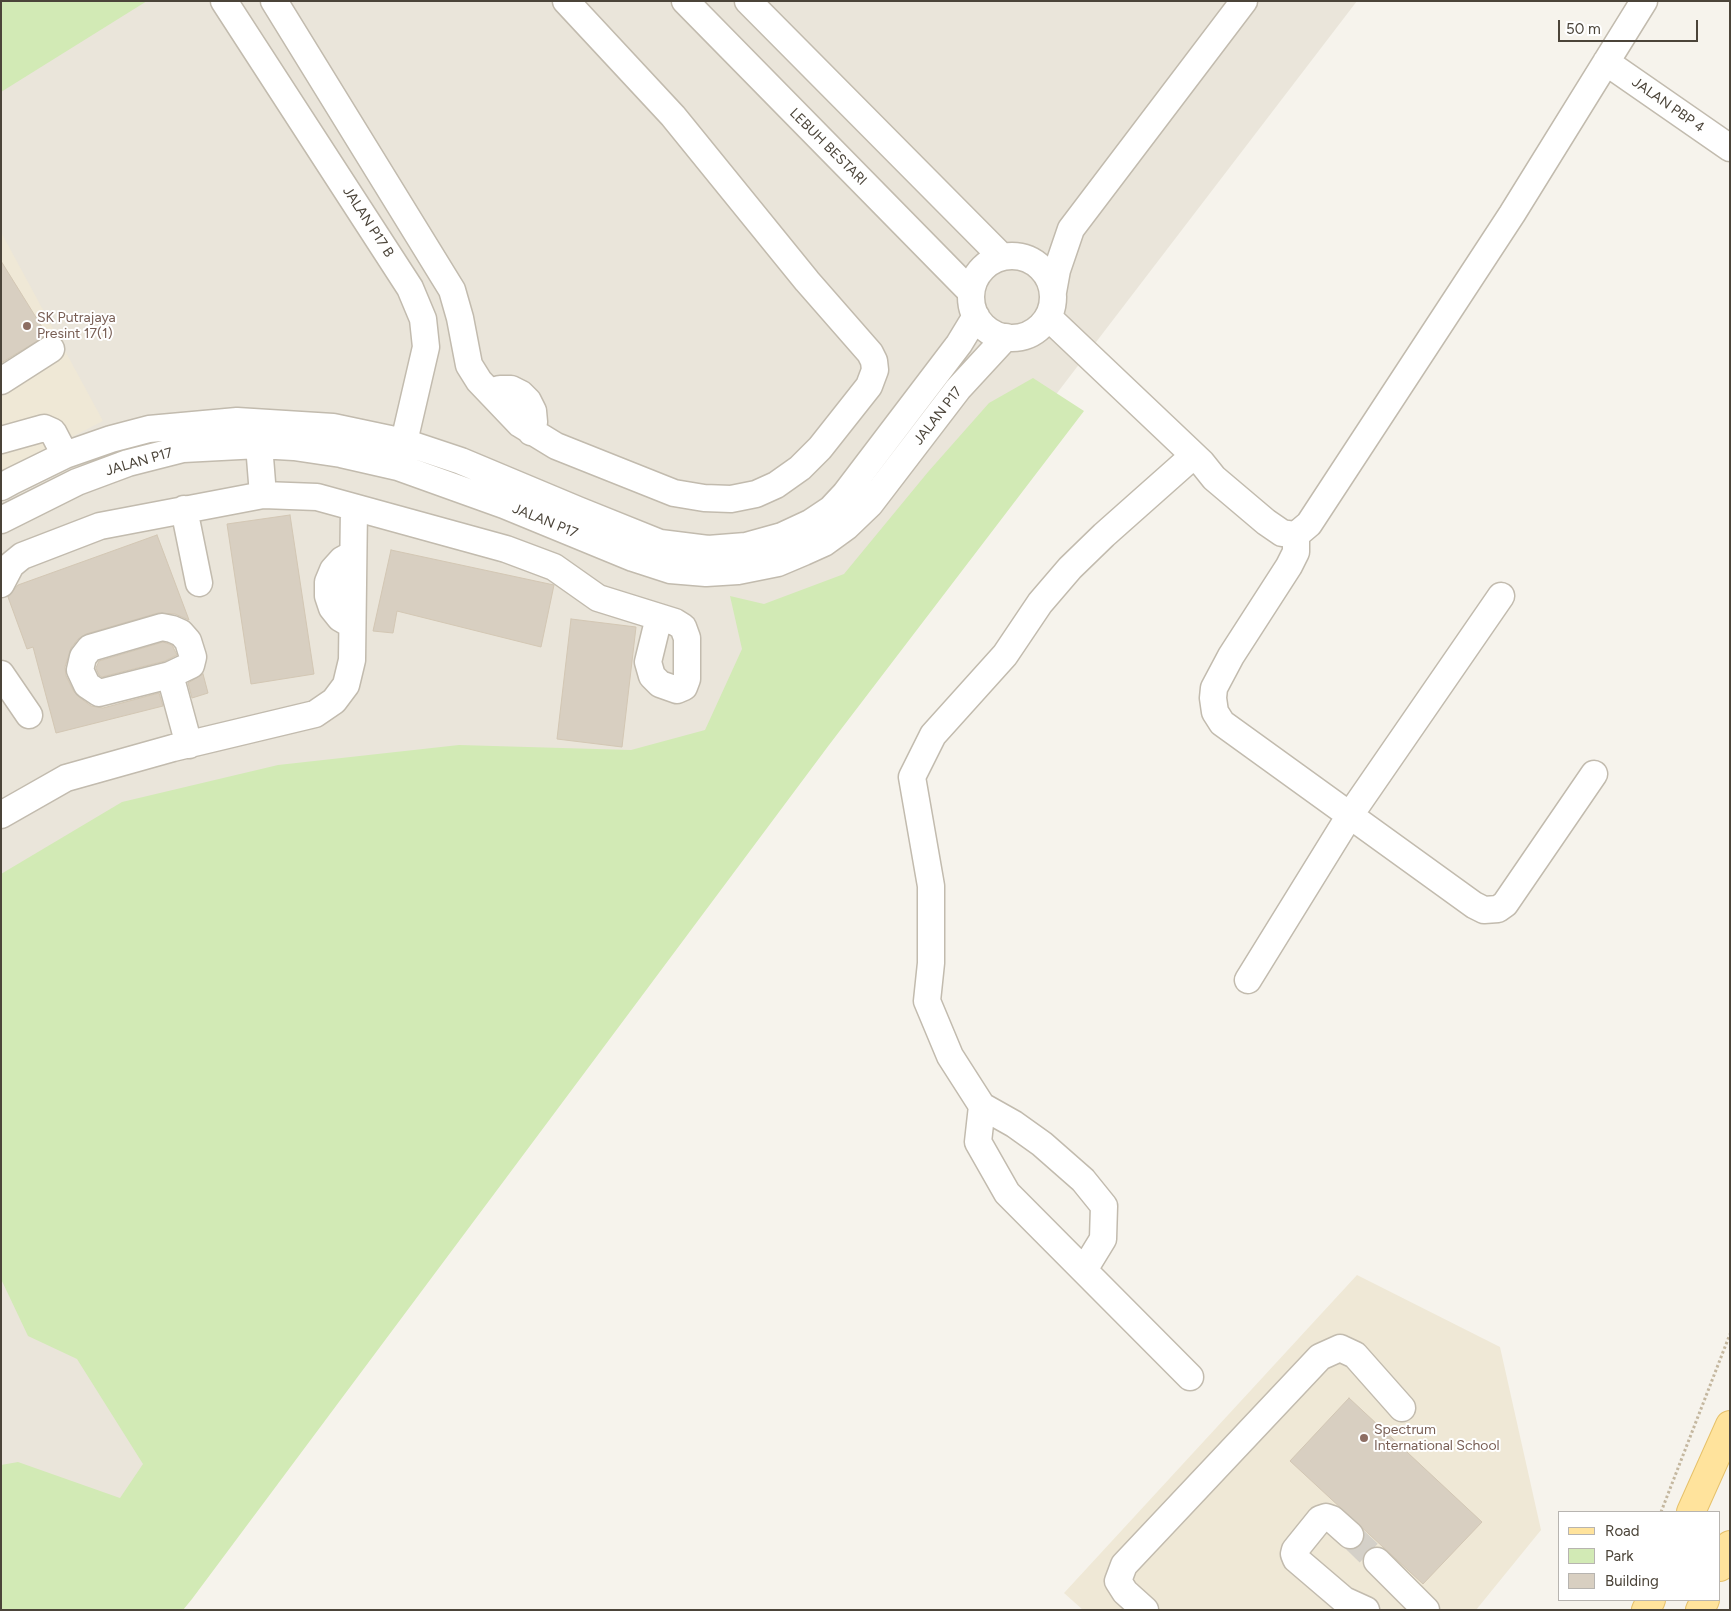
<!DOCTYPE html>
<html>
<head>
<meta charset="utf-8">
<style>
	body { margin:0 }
	#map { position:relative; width:1731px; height:1611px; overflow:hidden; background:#f6f3ec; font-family:Figtree,sans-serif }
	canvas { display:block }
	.frame { position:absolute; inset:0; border:2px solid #4b4439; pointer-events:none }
	.legend { position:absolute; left:1558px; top:1511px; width:162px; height:90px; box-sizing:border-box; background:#fff; border:1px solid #b7b4b0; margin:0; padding:6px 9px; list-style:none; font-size:15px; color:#4b4439 }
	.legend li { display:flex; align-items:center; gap:10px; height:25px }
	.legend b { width:25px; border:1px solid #b7b4b0 }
	.scale { position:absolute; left:1558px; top:20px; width:140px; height:22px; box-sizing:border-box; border:2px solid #4b4439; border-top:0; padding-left:6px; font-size:15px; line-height:18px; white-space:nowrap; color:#4b4439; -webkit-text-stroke:4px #fff; paint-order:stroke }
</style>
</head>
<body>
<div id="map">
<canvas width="1731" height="1611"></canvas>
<div class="frame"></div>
<ul class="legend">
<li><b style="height:6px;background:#ffe39c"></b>Road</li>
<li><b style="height:14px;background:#d2eab5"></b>Park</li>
<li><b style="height:14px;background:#d8cfc1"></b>Building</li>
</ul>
<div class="scale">50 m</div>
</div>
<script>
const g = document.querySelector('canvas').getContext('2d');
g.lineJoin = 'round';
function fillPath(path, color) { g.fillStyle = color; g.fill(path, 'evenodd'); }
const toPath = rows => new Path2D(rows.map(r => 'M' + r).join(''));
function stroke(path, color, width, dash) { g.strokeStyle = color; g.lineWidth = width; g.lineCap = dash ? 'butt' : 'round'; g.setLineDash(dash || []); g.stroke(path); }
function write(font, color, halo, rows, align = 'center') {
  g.font = font + ' Figtree,sans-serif'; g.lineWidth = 4; g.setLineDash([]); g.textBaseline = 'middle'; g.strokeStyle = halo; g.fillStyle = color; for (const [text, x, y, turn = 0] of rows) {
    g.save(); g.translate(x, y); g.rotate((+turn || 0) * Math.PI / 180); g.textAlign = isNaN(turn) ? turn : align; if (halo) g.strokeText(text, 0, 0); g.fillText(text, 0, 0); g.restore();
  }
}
fillPath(toPath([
	[1,1,1357,1,126,1610,1,1610]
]), '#eae5da');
fillPath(toPath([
	[1,232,103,421,1,473],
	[1357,1275,1500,1347,1541,1530,1476,1610,1083,1610,1064,1593]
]), '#efe8d6');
fillPath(toPath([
	[1,1,147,1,1,92],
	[1033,378,1084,411,829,745,192,1599,183,1610,1,1610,1,1465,18,1462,120,1498,143,1464,77,1359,28,1336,1,1279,1,874,122,802,278,765,459,745,631,750,705,730,742,649,730,596,764,604,844,574,928,472,989,403]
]), '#d2eab5');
const building = toPath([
	[1,261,47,335,1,363,1,261],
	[290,515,314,674,251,684,227,524,290,515],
	[157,535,189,620,175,614,158,613,86,634,78,639,71,648,65,667,66,676,74,692,79,697,91,706,103,708,159,693,163,706,56,733,33,647,27,649,8,597,18,585,157,535],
	[391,550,554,585,541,647,397,611,393,633,373,631,391,550],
	[571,619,636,627,622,747,557,739,571,619],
	[163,642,172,645,177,655,165,661,102,677,99,675,96,668,99,661,163,642],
	[203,674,208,693,192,698,188,683,203,674],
	[1349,1398,1482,1522,1423,1584,1290,1461,1349,1398]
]);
fillPath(building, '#d8cfc1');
stroke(building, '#d3c7b4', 1);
stroke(toPath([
	[1350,1535,1377,1561]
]), '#d4d0c8', 26, [26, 13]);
const minor = toPath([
	[224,1,410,288,423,319,426,347,400,459],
	[274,1,452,290,460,318,469,365,479,381,520,424,556,446,674,493,704,498,731,499,756,494,776,485,800,468,820,448,869,386,875,370,874,361,870,353,807,281,673,116,566,1],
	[685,1,971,292],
	[748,1,1002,257],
	[1606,62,1730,148],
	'971 297a41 41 0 1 1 82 0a41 41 0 1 1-82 0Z',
	[1053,292,1057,270,1071,229,1244,1],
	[1048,317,1202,463,1214,478,1266,522,1282,533,1296,535,1309,524,1512,214,1644,1],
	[1,381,51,349],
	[490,392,500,389,511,389,521,394,528,401,533,411,534,422,531,432],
	[1,440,44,428,53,432,65,455],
	[259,445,263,495],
	[1,487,12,481,65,455,111,439,149,429,237,421,333,427,404,442,461,461,578,510,660,543,708,549,746,546,782,536,810,523,831,509,845,494,959,344,976,316],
	[184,509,199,583],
	[1,520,77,482,128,463,183,449,259,445,294,447,341,454,398,467,504,505,633,558,670,570,706,573,738,571,778,563,804,552,824,543,846,527,870,504,958,389,1006,337],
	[1296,535,1296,552,1289,566,1231,656,1214,688,1213,698,1215,712,1222,723,1474,905,1484,910,1498,909,1505,904,1594,774],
	[1,584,11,565,22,556,100,526,263,495,317,497,506,549,554,567,598,598,675,622,683,627,687,638,687,679,684,687,677,690,660,684,652,676,648,662,659,617],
	[352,625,340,618,332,608,328,596,328,582,333,570,342,560,353,554],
	[162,627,172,629,181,633,188,641,193,657,191,665,170,675,99,693,87,685,80,670,83,657,90,648,162,627],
	[1,674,29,715],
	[170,675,189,745],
	[1,815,66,778,173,748,315,714,334,701,346,685,352,660,354,508],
	[1248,980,1350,815,1501,596],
	[982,1106,1014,1124,1042,1144,1083,1180,1104,1206,1103,1239,1084,1270],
	[1190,1377,1007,1193,978,1142,982,1106,950,1056,927,1001,931,963,931,886,912,777,933,735,1005,655,1040,603,1070,568,1104,535,1193,456],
	[1350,1535,1332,1519,1326,1517,1320,1519,1295,1550,1294,1554,1296,1559,1344,1600,1366,1610],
	[1377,1561,1426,1610],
	[1145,1610,1125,1592,1118,1581,1124,1565,1320,1357,1340,1348,1355,1355,1402,1408]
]);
const major = toPath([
	[1691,1512,1730,1425],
	[1720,1567,1730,1545],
	[1646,1610,1651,1600],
	[1700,1610,1705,1600]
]);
stroke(minor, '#c2bbae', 29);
stroke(major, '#e6c16a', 30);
stroke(toPath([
	[1661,1512,1730,1334]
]), '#c4b79f', 3, [2.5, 2.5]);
stroke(minor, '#fff', 26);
stroke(major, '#ffe39c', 28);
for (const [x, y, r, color] of [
	[27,326,5,"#8d6e63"],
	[1364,1438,5,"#8d6e63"]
]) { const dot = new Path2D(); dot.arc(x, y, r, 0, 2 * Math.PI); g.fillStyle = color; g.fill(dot); stroke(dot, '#fff', 2); }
write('14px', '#4b4439', '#fff', [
	["JALAN PBP 4",1668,105,35],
	["LEBUH BESTARI",828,147,45],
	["JALAN P17 B",368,222,57],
	["JALAN P17",938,416,-52],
	["JALAN P17",139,462,-16],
	["JALAN P17",545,521,22]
]);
write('14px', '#785e54', '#fff', [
	["SK Putrajaya",37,318],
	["Presint 17(1)",37,334],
	["Spectrum",1374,1430],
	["International School",1374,1446]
], 'left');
</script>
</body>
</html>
